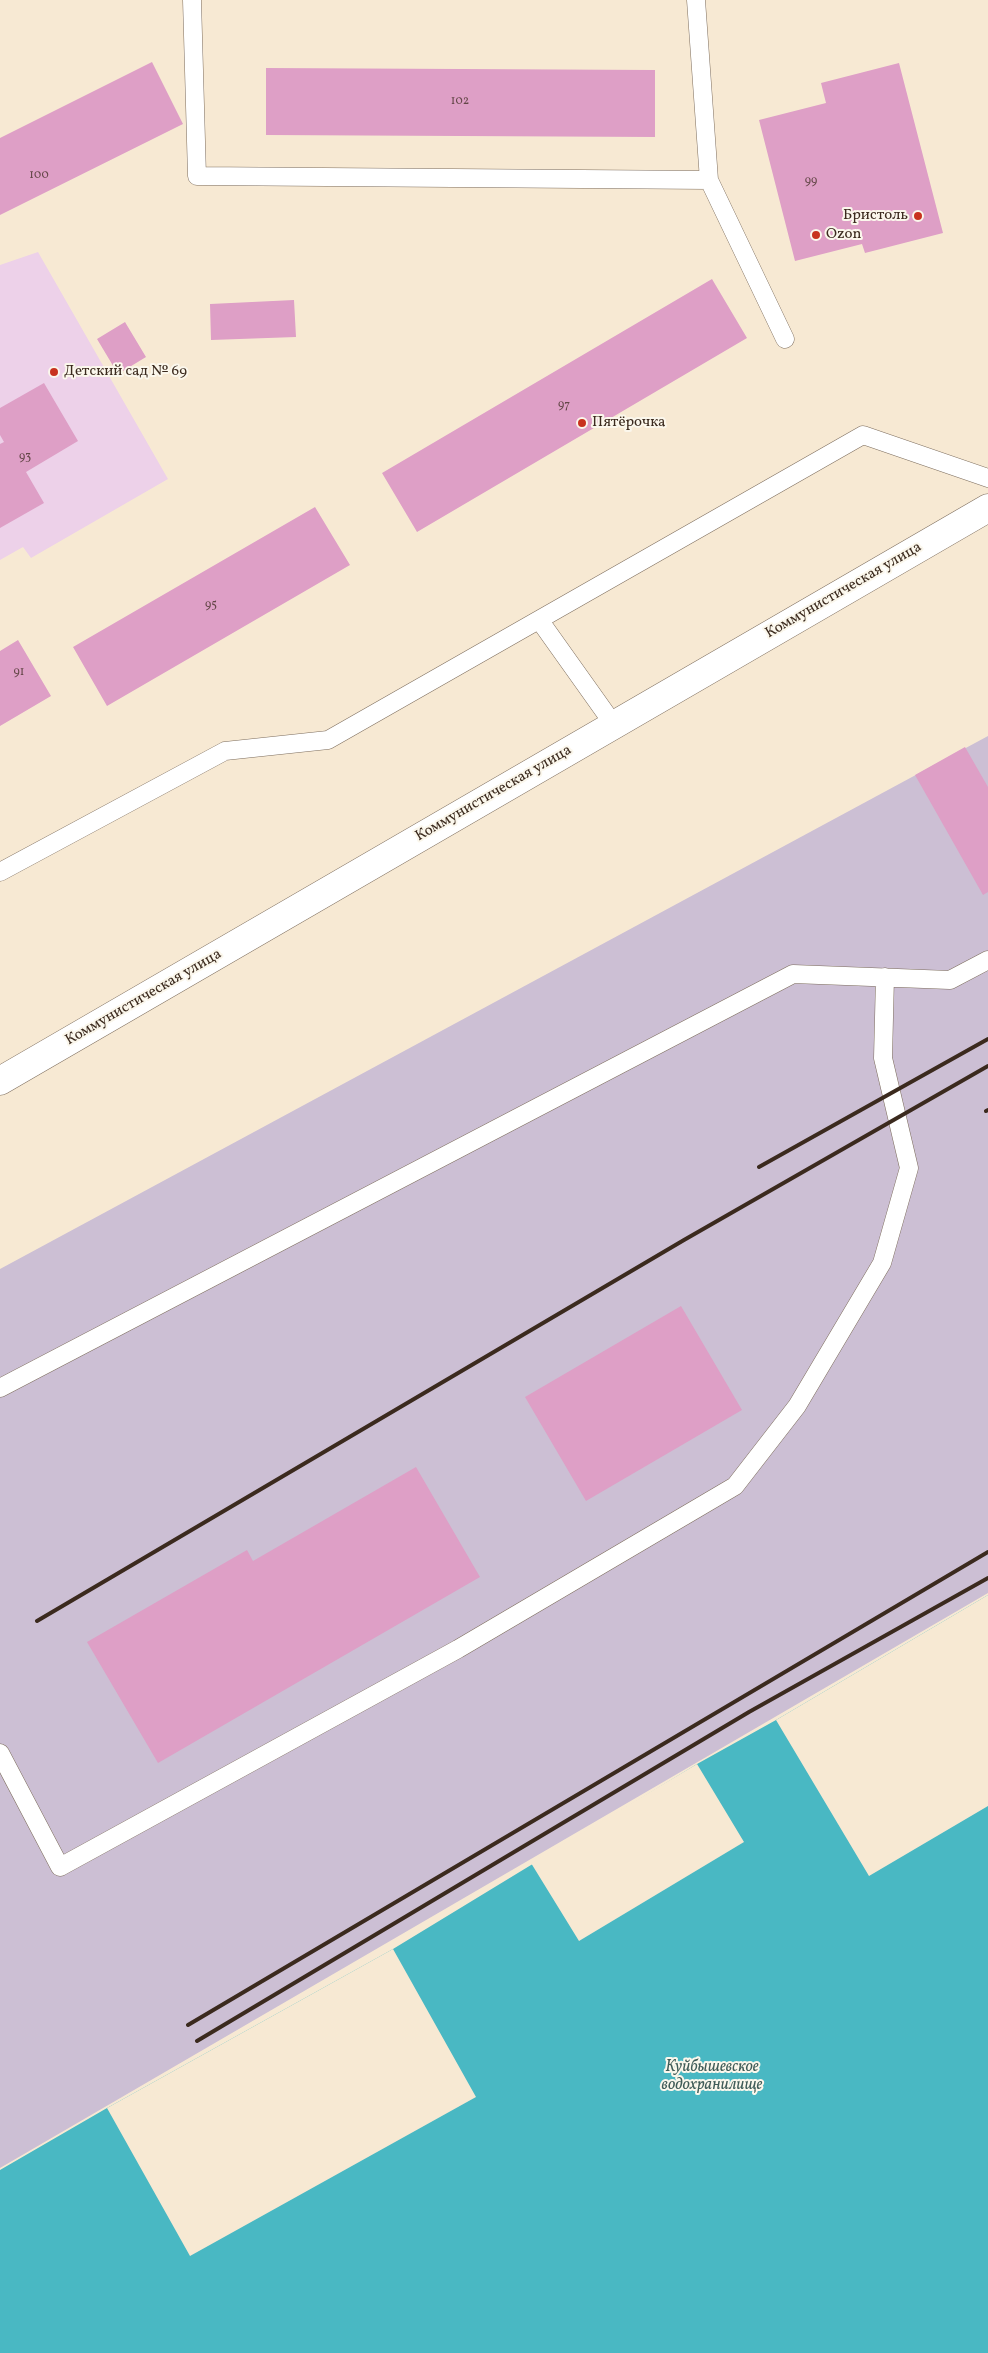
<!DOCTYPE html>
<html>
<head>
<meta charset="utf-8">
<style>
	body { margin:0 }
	canvas { display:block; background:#f7e9d3 }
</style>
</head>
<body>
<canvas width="988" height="2353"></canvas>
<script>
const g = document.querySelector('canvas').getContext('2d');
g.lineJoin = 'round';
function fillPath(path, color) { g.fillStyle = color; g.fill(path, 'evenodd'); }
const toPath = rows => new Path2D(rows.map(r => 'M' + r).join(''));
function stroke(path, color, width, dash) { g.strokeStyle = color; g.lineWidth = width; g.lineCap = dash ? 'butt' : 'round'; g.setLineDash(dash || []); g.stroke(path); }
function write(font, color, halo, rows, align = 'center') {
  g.font = font + ' Vollkorn,serif'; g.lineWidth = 4; g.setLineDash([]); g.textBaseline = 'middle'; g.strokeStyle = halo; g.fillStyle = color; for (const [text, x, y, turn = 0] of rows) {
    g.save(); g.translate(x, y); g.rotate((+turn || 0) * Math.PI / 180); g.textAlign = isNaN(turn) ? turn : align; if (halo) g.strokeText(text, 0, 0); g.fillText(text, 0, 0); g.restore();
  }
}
fillPath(toPath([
	[38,252,168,479,31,558,23,547,0,560,0,265]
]), '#edd1e9');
fillPath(toPath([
	[988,736,988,1593,0,2168,0,1269]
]), '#ccbfd4');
fillPath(toPath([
	[988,1595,988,2353,0,2353,0,2170,107,2108,393,1949,697,1764,776,1720]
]), '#49b8c3');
fillPath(toPath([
	[988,1595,988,1806,869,1876,776,1720],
	[697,1764,744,1842,579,1941,531,1863],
	[393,1949,476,2097,190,2256,107,2108]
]), '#f7e9d3');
fillPath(toPath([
	[152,62,183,124,0,215,0,138],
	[899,63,943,233,865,253,862,244,795,261,759,120,826,103,821,83],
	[266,68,655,70,655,137,266,135],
	[712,279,747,338,417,532,382,473],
	[294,300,296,337,211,340,210,304],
	[125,322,146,357,118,374,97,339],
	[44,383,78,441,26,472,44,503,0,528,0,444,4,442,0,435,0,408],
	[315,507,350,565,107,706,73,647],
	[18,640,51,696,0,726,0,651],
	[965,747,988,787,988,892,983,895,915,775],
	[681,1306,742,1410,586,1501,525,1397],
	[416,1467,480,1577,158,1763,87,1642,247,1550,253,1561]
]), '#de9fc6');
const lane = toPath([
	[192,0,197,176,709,180],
	[696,0,709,180,785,339],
	[540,621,614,725],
	[0,872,225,751,328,740,863,435,988,478],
	[0,1388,793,974,950,980,988,960],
	[0,1753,60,1867,458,1649,735,1486,797,1406,882,1263,909,1168,883,1058,885,977]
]);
const secondary = toPath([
	[0,1081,988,508]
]);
stroke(lane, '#7d6d5d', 19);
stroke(secondary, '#7d6d5d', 29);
stroke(lane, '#fff', 18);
stroke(secondary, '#fff', 28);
stroke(toPath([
	[986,1111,988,1110],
	[759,1167,988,1039],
	[37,1621,684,1240,988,1066],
	[188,2025,988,1552],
	[197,2041,749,1712,988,1578]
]), '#3b2a1e', 4);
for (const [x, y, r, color] of [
	[918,216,5,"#c8321e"],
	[816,235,5,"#c8321e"],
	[54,372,5,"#c8321e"],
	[582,423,5,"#c8321e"]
]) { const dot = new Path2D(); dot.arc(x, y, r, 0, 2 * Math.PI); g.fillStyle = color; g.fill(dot); stroke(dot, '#fbf7ec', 2); }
write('12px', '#644748', null, [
	["102",460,102],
	["100",39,176],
	["99",811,182],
	["97",564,406],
	["93",25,458],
	["95",211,606],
	["91",19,673]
]);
write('15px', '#3b2a1e', '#fbf7ec', [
	["Бристоль",908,216,"right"],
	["Ozon",826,235],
	["Детский сад № 69",64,372],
	["Пятёрочка",592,423]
], 'left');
write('15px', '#3b2a1e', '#fbf7ec', [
	["Коммунистическая улица",844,591,-30],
	["Коммунистическая улица",494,794,-30],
	["Коммунистическая улица",144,998,-30]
]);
write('italic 16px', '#405c58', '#fbf7ec', [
	["Куйбышевское",712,2068],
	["водохранилище",712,2086]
]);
</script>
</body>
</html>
